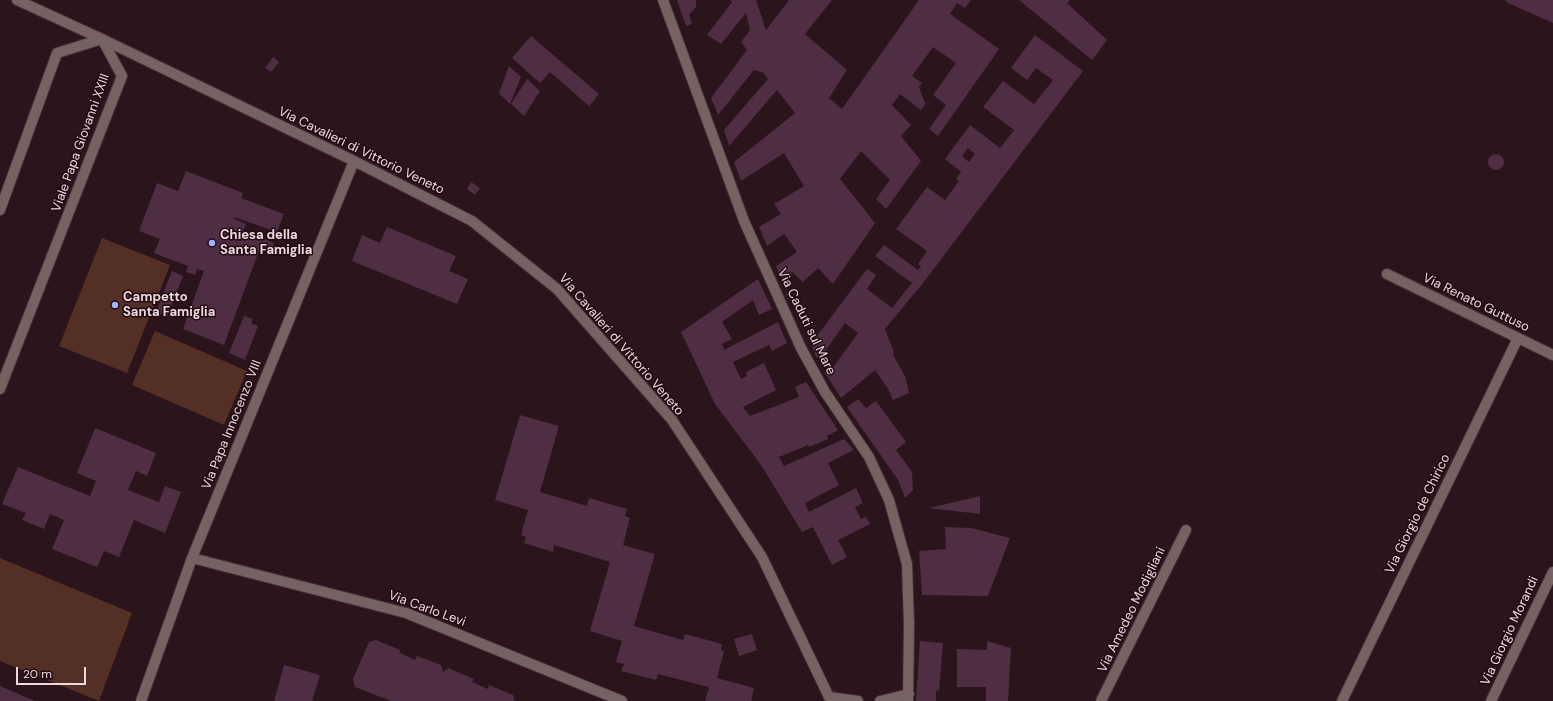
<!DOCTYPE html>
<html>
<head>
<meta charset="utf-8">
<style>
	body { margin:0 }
	#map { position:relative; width:1553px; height:701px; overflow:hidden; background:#2c141c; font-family:"DM Sans",sans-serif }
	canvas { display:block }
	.scale { position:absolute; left:16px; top:667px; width:70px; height:18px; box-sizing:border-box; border:2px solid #ecdadf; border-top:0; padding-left:5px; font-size:12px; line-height:14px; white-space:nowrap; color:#ecdadf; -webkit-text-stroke:3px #220a12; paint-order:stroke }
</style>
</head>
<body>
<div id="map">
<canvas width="1553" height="701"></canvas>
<div class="scale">20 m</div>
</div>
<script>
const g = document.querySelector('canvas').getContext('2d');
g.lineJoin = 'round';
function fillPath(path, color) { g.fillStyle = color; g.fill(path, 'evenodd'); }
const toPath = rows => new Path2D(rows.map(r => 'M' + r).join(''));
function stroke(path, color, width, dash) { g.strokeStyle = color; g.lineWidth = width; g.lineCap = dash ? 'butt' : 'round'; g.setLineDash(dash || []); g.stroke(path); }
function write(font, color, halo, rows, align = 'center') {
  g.font = font + ' "DM Sans",sans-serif'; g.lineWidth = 3; g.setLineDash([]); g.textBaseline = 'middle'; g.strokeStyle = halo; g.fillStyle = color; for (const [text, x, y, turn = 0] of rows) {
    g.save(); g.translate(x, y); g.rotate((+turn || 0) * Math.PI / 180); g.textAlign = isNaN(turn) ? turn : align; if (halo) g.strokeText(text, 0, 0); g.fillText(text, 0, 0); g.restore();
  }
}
fillPath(toPath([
	[102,238,170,265,127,373,59,346],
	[155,331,247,371,224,425,132,385],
	[0,558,132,613,99,701,0,661]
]), '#532f25');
fillPath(toPath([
	[677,0,696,0,696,7,689,15,692,24,686,26],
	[730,0,756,0,766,30,789,0,832,0,805,34,847,70,829,98,842,109,919,0,971,0,965,8,957,3,950,14,999,49,938,136,929,129,946,105,933,95,956,63,933,47,912,76,922,83,919,87,924,101,926,103,921,110,900,94,892,105,911,125,901,136,921,161,886,209,876,199,890,180,861,151,840,179,875,223,833,284,818,268,803,282,792,272,782,281,776,266,797,252,784,234,767,246,759,227,781,214,774,204,804,186,784,153,741,181,734,162,795,113,777,90,729,146,724,130,768,79,764,73,754,70,718,115,711,98,747,50,741,42,750,30,746,13,721,44,707,35,732,2],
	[1019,0,1070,0,1067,3,1107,40,1092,60],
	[1505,0,1553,0,1553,23,1508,3],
	[1035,35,1083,71,927,278,885,329,894,352,893,355,905,376,909,393,893,400,888,389,875,370,841,398,825,373,834,366,858,333,845,323,821,357,816,357,811,344,867,269,876,275,867,289,892,308,912,283,875,256,884,245,918,270,921,266,918,264,927,251,896,229,927,187,945,200,959,181,956,179,961,172,945,159,970,125,1000,148,1014,130,983,107,1003,81,1034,104,1053,80,1036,68,1027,80,1011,68],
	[968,148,975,154,969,162,962,156],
	[531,36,599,94,589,106,550,72,540,83,512,58],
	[273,57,279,62,271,72,265,68],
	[509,66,521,77,510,104,499,93],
	[527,79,540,91,524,116,511,104],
	'1488 162a8 8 0 1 1 16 0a8 8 0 1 1-16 0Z',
	[186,171,243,193,241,198,284,214,277,232,234,217,234,219,246,224,243,231,274,243,270,252,260,248,224,345,183,329,204,271,197,269,195,275,186,272,188,266,154,253,160,239,139,231,157,183,178,191],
	[471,182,480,188,475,195,467,189],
	[387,227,456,256,449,271,468,279,457,304,352,261,362,235,380,243],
	[172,271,183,276,167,317,156,312],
	[758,279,772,309,759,315,753,300,722,322,732,339,722,344,724,350,778,322,787,343,772,351,769,345,733,362,741,379,747,376,746,372,764,363,776,390,743,407,750,416,799,397,795,387,806,382,838,430,827,436,828,439,809,447,808,445,779,457,784,466,844,439,854,450,828,463,839,485,805,503,809,512,856,488,863,503,855,507,861,519,866,517,870,524,838,540,847,557,832,565,813,527,802,532,761,465,715,404,681,332],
	[244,316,253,319,251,323,258,326,245,360,229,353],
	[858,399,866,408,876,401,906,442,896,450,912,472,913,490,905,498,898,480,847,407],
	[520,415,559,426,540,492,587,506,589,498,627,509,625,516,630,518,623,545,655,554,634,626,683,640,685,634,722,644,721,650,724,651,717,678,754,688,751,701,705,701,709,687,658,674,656,680,621,671,624,664,616,662,622,641,590,631,610,562,554,545,553,552,524,543,526,537,521,535,528,510,495,500],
	[95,428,156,453,147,476,136,471,128,490,159,502,165,486,181,492,165,533,134,520,119,557,104,551,97,567,52,549,64,520,50,514,44,529,22,520,26,513,2,504,18,467,90,496,96,481,77,473],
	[980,496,980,514,929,508],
	[945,527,971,528,1010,538,988,596,922,595,919,551,946,549],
	[752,634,757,650,739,656,734,639],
	[376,640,400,650,400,653,415,660,417,656,441,665,443,672,448,668,474,679,472,682,488,689,489,685,513,695,515,701,391,701,355,687,353,679,369,642],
	[920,641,943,643,939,691,936,690,936,701,916,701],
	[987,641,1011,648,1008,701,986,701,986,687,957,687,957,649,987,650],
	[284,665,320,675,312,701,274,701],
	[0,686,35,701,0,701]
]), '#4f2d42');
const minor = toPath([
	[17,0,102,39,354,161,472,221,557,289,672,420,762,557,829,697,858,701],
	[663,0,744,221,780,301,801,348,825,392,869,457,889,500,907,564,909,624,908,701],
	[0,210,57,53,102,39],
	[1387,274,1553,355],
	[0,389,122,76,102,39],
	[192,558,406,613,622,701],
	[141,701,192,558,354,161],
	[880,701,909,694],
	[1101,701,1186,530],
	[1342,701,1518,338],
	[1491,701,1553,572]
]);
stroke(minor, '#473037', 12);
stroke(minor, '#766262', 10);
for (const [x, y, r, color] of [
	[212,243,4,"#9db4fd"],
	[115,305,4,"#9db4fd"]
]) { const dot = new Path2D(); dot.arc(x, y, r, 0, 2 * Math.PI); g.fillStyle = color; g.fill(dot); stroke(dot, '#220a12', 1.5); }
write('13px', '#ecdadf', '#220a12', [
	["Viale Papa Giovanni XXIII",81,143,-70],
	["Via Cavalieri di Vittorio Veneto",361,151,26],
	["Via Renato Guttuso",1476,303,26],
	["Via Caduti sul Mare",806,322,64],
	["Via Cavalieri di Vittorio Veneto",621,345,49],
	["Via Papa Innocenzo VIII",232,425,-68],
	["Via Giorgio de Chirico",1418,514,-64],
	["Via Carlo Levi",427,609,20],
	["Via Amedeo Modigliani",1132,610,-64],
	["Via Giorgio Morandi",1510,631,-65]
]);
write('bold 13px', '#ecdadf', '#220a12', [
	["Chiesa della",220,236],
	["Santa Famiglia",220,251],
	["Campetto",123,298],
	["Santa Famiglia",123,313]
], 'left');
</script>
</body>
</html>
